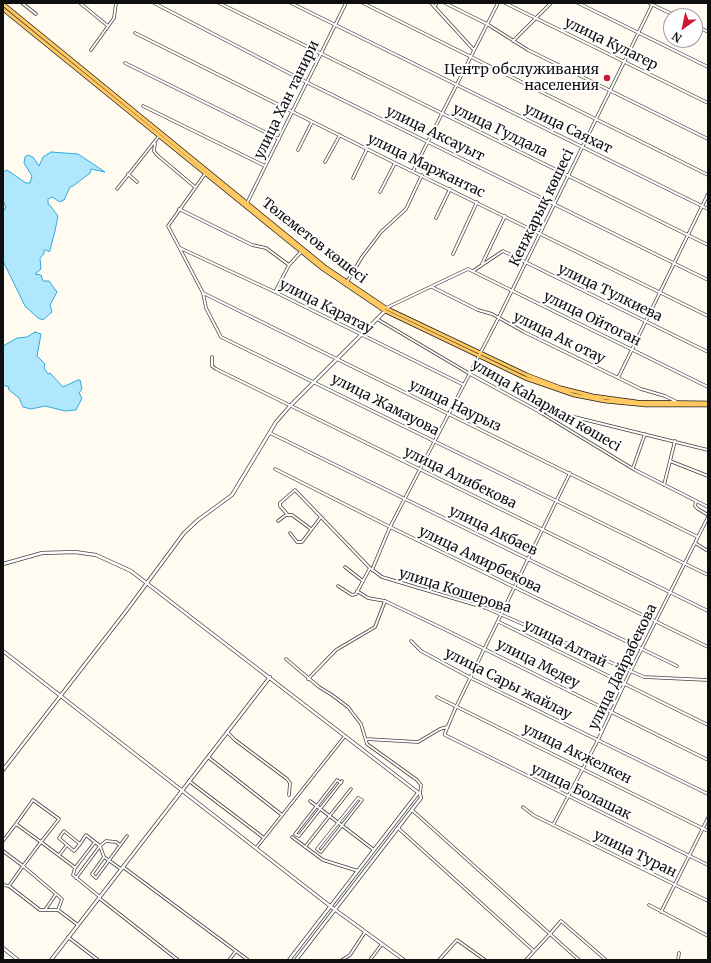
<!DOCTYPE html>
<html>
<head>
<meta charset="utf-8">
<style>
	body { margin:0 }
	#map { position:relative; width:711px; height:963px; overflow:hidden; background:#fffbf0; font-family:Merriweather,serif }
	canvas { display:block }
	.frame { position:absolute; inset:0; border:4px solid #0f0f0f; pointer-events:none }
	.north { position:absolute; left:663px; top:8px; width:40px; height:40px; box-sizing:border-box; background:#fff; border:1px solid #9f9f9f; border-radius:50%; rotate:213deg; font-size:11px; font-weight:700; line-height:16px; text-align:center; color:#0f0f0f }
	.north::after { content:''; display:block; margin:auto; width:14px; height:18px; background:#cd1834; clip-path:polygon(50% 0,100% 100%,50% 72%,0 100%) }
</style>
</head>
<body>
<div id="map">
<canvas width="711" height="963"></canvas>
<div class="frame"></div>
<div class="north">N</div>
</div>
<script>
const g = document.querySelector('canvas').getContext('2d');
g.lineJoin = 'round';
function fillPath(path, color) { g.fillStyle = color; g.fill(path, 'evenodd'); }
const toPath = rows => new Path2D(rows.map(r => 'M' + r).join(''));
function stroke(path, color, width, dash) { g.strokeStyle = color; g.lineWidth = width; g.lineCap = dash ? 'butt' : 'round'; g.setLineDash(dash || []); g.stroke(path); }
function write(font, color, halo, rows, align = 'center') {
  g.font = font + ' Merriweather,serif'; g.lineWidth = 4; g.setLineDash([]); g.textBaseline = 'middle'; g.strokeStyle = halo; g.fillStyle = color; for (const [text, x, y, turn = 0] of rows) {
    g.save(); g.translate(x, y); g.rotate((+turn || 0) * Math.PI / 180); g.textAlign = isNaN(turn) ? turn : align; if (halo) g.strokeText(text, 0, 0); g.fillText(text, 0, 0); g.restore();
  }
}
const water = toPath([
	[51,152,78,154,105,172,91,169,90,173,73,186,70,187,64,200,60,202,52,197,48,199,48,203,58,216,55,231,50,250,49,252,46,250,44,250,44,254,40,258,41,269,35,274,41,275,43,281,49,281,57,292,50,305,52,312,43,320,38,318,25,306,3,261,3,212,6,207,3,201,3,173,6,170,10,172,26,183,30,183,32,176,24,163,25,157,28,155,33,157,39,166,43,157,51,152],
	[35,332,41,334,37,356,45,364,44,368,48,374,50,373,63,387,78,380,80,380,82,389,79,393,82,398,76,410,65,411,45,406,31,409,23,407,19,398,8,389,9,387,3,385,3,346,17,338,27,337,35,332]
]);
fillPath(water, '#b0e7fc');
stroke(water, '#2fa8da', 1);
const minor = toPath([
	[22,3,36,14],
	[80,3,108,26],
	[154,3,306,82,708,280],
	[219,3,708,245],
	[291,3,708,209],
	[363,3,708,175],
	[431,3,473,49],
	[445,3,487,24,528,50,708,139],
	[505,3,708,103],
	[578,3,708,67],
	[649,3,676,16],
	[435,6,437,3],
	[695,25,708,32],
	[135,33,395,163,708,316],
	[513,41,551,3],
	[91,50,114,18,116,3],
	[125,63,279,139],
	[143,106,265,166],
	[155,143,154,151,157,155,195,187],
	[298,150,312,122],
	[325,162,340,135],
	[413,171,498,3],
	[128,174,137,182],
	[205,174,168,226,203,293,206,308,221,337,708,575],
	[353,178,367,149],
	[117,189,159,136],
	[380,192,395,163],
	[247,203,346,3],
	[179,209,252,245,266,248,289,265],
	[436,218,450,189],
	[180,248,275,292,464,385],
	[453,254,477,202],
	[482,264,505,216],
	[473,271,503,251,708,352],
	[347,282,362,257,381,232,406,209,422,175],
	[432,287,478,310,492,314,524,332,641,389,665,396,677,402],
	[275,292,289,265,301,252],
	[203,293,698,537],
	[386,308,468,269,708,387],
	[377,319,470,374,538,411,635,470,708,507],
	[212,357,212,366,216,369,708,611],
	[618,378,708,194],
	[538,411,554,412,708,450],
	[270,433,708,647],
	[670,461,708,476],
	[633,468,645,434],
	[275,469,390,527,677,666],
	[570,473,456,707,445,733,445,735,708,865],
	[664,485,675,441],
	[696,501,695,506,698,509,708,515],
	[288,515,280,506,280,503,295,490,370,568,382,577,486,608,644,677,708,680],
	[278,521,286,515,292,515,311,529],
	[290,533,297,542,302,542,321,517],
	[695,543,708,551],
	[345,567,363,581],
	[372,570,390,527,498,319,653,3],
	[338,586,352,595,356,594,370,568],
	[357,591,368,598,385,601,444,629,708,760],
	[499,622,708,725],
	[411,641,421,651,471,678,708,794],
	[286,659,319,687,332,695,348,707,361,724,367,744,417,780,421,785,420,794],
	[308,679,336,650,375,627,385,601],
	[437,697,708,831],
	[227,732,235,740,287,779,290,783,289,795],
	[366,739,418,742,440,729,447,727],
	[208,757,282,815],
	[189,781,264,838,345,736],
	[341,783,337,780,295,834,299,836,342,781],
	[358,798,362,800,321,852,317,849,358,798],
	[310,801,374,850],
	[523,807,533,815,708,901],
	[412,810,550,934,526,960],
	[553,825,598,740,630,672,708,517],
	[398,828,534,951],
	[292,837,323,860,358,871],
	[3,841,16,824],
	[120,845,116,842,106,841,100,846,104,857,121,869],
	[305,847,351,789],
	[256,848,264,838],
	[3,851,23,866,9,886],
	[59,855,67,845,59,838,64,831,80,844,74,851,67,845],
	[104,857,92,874,96,878,127,836],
	[123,867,248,960],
	[75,868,95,842],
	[76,878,100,846,86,835,80,844],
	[3,885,9,886,40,910,58,910,78,925],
	[99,898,178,960],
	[649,905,708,936],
	[45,910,56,894],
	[58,910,62,899,23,866,41,842,16,824,33,800,59,819,41,842,73,866,75,868,73,875,100,897],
	[661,912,708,818],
	[68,937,98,960],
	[229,960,236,951],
	[342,960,350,955,365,932],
	[370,960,382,944],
	[439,960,457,940,485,960],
	[579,960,550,934,561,921,606,960],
	[678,960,679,953]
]);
const tertiary = toPath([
	[3,564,42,553,75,552,96,555,131,571,420,794,421,798,296,960],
	[3,651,330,906,404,960],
	[3,770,127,610,184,533,198,520,232,495,276,422,290,406,385,311],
	[3,948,18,960],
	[51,960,270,677],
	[289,960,418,793]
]);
const primary = toPath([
	[3,4,325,267,386,308,527,375,561,388,593,396,637,402,708,403],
	[3,9,323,269,385,311,525,378,574,395,605,401,646,405,708,405]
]);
stroke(minor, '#424242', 3.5);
stroke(tertiary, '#424242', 4);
stroke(primary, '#202020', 4.5);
stroke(minor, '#fff', 2);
stroke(tertiary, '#fff', 2.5);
stroke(primary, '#ffc860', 3);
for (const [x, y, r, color] of [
	[607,78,4,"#cd1834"]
]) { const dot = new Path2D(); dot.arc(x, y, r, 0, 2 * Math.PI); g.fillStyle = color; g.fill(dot); stroke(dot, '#fff', 1.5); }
write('14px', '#0f0f0f', '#fff', [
	["улица Кулагер",611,44,26],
	["улица Хан танири",287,100,-64],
	["улица Саяхат",568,129,26],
	["улица Гулдала",500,131,26],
	["улица Аксауыт",435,134,26],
	["улица Маржантас",426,166,26],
	["Кенжарық көшесі",542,208,-64],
	["Төлеметов көшесі",314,241,38],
	["улица Тулкиева",610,293,26],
	["улица Каратау",326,307,27],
	["улица Ойтоган",592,319,26],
	["улица Ак отау",559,338,26],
	["улица Жамауова",385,405,27],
	["улица Наурыз",455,406,26],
	["улица Каһарман көшесі",546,406,30],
	["улица Алибекова",460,478,26],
	["улица Акбаев",493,531,26],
	["улица Амирбекова",480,560,26],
	["улица Кошерова",455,591,18],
	["улица Алтай",565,644,26],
	["улица Медеу",538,664,27],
	["улица Дайрабекова",623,667,-64],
	["улица Сары жайлау",508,684,27],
	["улица Акжелкен",577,754,26],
	["улица Болашак",581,792,26],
	["улица Туран",635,854,26]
]);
write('14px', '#0f0f0f', '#fff', [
	["Центр обслуживания",599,70],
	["населения",599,86]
], 'right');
</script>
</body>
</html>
